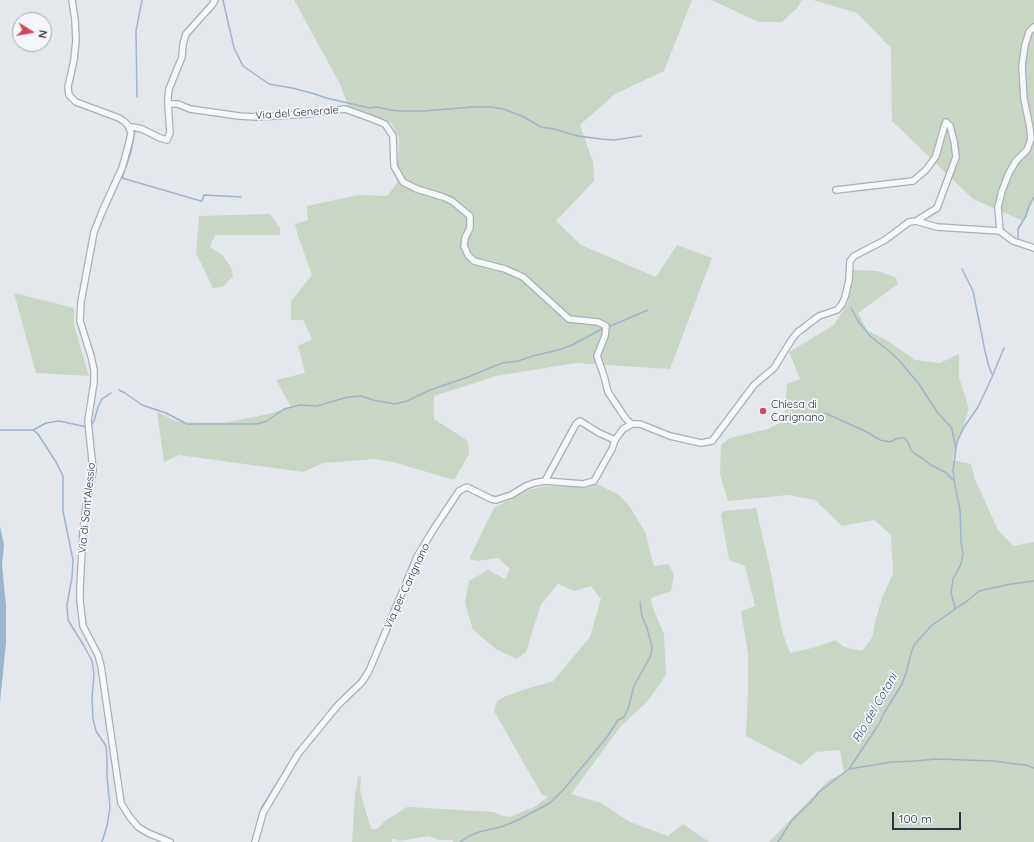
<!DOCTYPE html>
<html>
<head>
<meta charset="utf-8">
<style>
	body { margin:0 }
	#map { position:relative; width:1034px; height:842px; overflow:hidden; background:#e4e7ec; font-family:Quicksand,sans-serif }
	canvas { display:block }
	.north { position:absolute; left:12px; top:12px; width:40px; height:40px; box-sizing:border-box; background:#f4f6f9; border:1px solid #a4a8b1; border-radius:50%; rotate:101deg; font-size:11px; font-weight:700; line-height:16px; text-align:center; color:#2b3445 }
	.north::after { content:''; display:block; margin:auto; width:14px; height:18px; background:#d1495b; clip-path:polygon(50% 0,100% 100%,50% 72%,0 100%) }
	.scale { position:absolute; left:892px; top:812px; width:69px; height:18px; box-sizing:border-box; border:2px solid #2b3445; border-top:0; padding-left:5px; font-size:12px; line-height:14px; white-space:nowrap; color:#2b3445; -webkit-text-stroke:3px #f4f6f9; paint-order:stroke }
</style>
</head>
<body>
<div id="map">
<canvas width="1034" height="842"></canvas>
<div class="north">N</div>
<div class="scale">100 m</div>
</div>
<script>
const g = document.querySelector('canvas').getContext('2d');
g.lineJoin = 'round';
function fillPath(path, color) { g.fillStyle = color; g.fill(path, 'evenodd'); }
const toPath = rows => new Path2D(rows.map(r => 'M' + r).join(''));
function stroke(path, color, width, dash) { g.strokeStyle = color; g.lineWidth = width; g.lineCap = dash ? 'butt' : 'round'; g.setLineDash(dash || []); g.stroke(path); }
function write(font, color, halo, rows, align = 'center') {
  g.font = font + ' Quicksand,sans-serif'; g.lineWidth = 3.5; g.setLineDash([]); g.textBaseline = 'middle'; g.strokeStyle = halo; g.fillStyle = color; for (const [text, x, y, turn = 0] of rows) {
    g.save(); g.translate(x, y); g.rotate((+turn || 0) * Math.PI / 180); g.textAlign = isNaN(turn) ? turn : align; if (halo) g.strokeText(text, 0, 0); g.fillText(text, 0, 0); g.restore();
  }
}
fillPath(toPath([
	[294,0,692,0,664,71,615,94,580,125,593,162,594,181,556,221,581,245,656,277,677,245,712,258,670,369,576,363,496,376,434,396,434,419,468,441,469,454,454,480,393,462,374,459,323,463,303,472,179,455,164,462,157,412,178,422,223,423,269,414,291,407,276,380,305,373,298,346,312,339,303,320,291,320,291,301,312,275,298,236,295,224,308,220,307,206,359,195,387,196,397,183,399,138,391,123,348,106,340,84],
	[711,0,802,0,797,8,782,22,759,22],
	[813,0,1034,0,1034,200,1023,221,973,199,892,121,891,48,857,13],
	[270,214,280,228,280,235,215,235,210,247,222,255,231,267,233,276,223,287,213,288,196,253,199,216],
	[853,270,877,271,895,277,898,284,858,313,867,330,891,343,915,360,940,363,959,354,959,377,969,409,952,460,971,464,975,479,998,530,1013,546,1034,542,1034,842,769,842,829,780,844,773,840,750,816,752,801,765,746,736,748,694,748,653,741,611,755,606,745,566,729,560,721,515,724,511,756,508,771,573,782,631,790,653,816,647,835,640,844,647,862,651,872,638,875,622,882,598,893,573,891,535,874,520,842,526,815,500,788,495,728,501,720,474,721,445,730,438,768,429,784,421,787,384,800,379,789,352,834,325,848,302],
	[14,293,74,308,74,325,89,376,36,373],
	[597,484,619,495,630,507,645,532,654,566,669,564,674,576,671,591,651,598,652,606,664,634,666,675,647,702,621,726,571,794,601,803,630,822,668,836,683,824,709,842,453,842,453,840,440,840,429,836,399,841,395,839,392,839,392,842,352,842,355,796,358,776,361,777,360,791,371,829,377,829,385,821,407,807,494,812,502,816,510,817,534,807,548,797,542,795,494,711,497,701,506,696,523,690,553,681,590,637,601,599,591,586,574,591,558,584,541,604,526,652,516,659,496,649,473,630,465,603,469,581,488,570,505,579,510,569,498,558,477,561,469,559,494,508,528,490,546,486,580,487]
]), '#c9d6c5');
fillPath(toPath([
	[0,526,4,545,2,565,6,605,6,643,0,703]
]), '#9fb4cc');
stroke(toPath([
	[223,0,234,48,243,66,269,84,292,88,315,94,326,98,370,108,377,107,391,110,400,111,424,111,473,107,492,107,503,109,522,116,541,127,554,129,578,136,601,139,614,140,641,136],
	[137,97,136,31,142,0],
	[135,130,131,152,122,178,201,201,202,201,204,195,241,197],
	[1018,238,1018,229,1026,216,1029,206,1034,197],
	[962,269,973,291,985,351,989,367,992,374],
	[851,308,858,321,870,336,889,351,897,358,919,384,937,412,950,426,952,429,956,450],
	[608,327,648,310],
	[119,390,125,393,142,405,166,413,187,424,257,424,267,421,284,409,300,405,317,406,348,397,361,396,373,400,395,404,407,401,430,390,468,377,502,363,518,361,533,356,562,349,572,345,602,329],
	[825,413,867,432,880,440,890,442,898,438,904,438,908,442,911,450,915,454,922,458,931,465,945,472,953,480],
	[91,425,94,421,98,407,102,399,111,393],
	[0,430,33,430,38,434,56,462,63,476,63,511,73,560,72,577,67,605,68,620,84,646,92,661,94,674,92,697,93,719,96,731,106,746,107,758,107,776,110,807,107,826,102,842],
	[33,430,46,423,59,421,87,427],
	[954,609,955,607,951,593,952,587,953,579,961,564,963,554,961,542,960,510,955,486,953,470,957,442,964,427,978,407,992,377,1004,348],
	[849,769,892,762,914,761,937,759,993,761,1016,764,1026,765,1034,768],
	[252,842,262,807,292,759],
	[460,842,469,836,479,832,501,827,516,821,550,803,564,789,607,737,618,720,624,717,628,709,634,686,651,655,652,647,647,628,642,616,640,602],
	[778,842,792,820,798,814,810,803,819,792,849,769,879,724,883,715,902,684,906,673,912,650,915,644,931,626,958,607,966,602,979,591,1011,584,1034,581]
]), '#9fb4cc', 1.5);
const minor = toPath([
	[72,0,75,20,76,40,74,60,68,87,69,95,76,102,119,118,125,122,129,127,131,133,129,143,122,168,102,212,94,232,81,302,80,321,91,356,94,370,94,382,88,421,93,470,86,507,83,530,80,588,80,601,83,626,98,655,101,666,121,803,129,816,138,827,148,833,170,842],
	[1034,27,1029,32,1025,45,1022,66,1024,99,1030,128,1031,139,1027,150,1016,161,1009,173,1002,191,998,207,1000,231,1013,241,1034,248],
	[168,104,168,97,169,89,182,57,183,44,186,34,212,5,215,0],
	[129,127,133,127,142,129,160,138,167,140,170,133,168,104,178,104,190,109,239,116,257,117,307,114,345,109,370,118,385,124,393,136,394,166,403,182,417,189,443,197,452,201,470,216,470,228,465,238,464,246,468,255,474,261,505,269,523,277,569,319,598,322,606,326,605,336,597,356,604,376,608,392,626,419,632,424],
	[836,190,913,181,926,170,936,156,944,127,946,122,950,126,954,141,956,157,937,208,916,221],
	[545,481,576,424,580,421,599,433,615,440],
	[255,842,263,813,298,754,338,705,362,682,369,671,417,557,433,530,459,491,467,487,491,499,496,500,511,495,526,486,534,483,545,481,583,484,594,481,612,449,615,440,623,429,632,424,640,424,670,436,701,443,712,441,754,385,774,368,792,339,798,332,819,316,837,310,842,304,845,297,849,280,850,261,854,256,885,240,909,222,916,221,937,227,1000,231]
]);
stroke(minor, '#a9aeb7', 8);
stroke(minor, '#f7f8fa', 5.5);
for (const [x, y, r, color] of [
	[763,411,4,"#d1495b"]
]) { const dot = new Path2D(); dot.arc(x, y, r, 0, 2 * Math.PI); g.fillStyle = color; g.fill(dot); stroke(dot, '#f4f6f9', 1.5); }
write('11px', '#2b3445', '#f4f6f9', [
	["Via del Generale",297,113,-4],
	["Via di Sant'Alessio",87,508,-84],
	["Via per Carignano",407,586,-65]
]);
write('11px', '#2b3445', '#f4f6f9', [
	["Chiesa di",771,405],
	["Carignano",771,418]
], 'left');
write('italic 12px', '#34527a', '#f4f6f9', [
	["Rio del Cotani",875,708,-60]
]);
</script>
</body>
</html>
